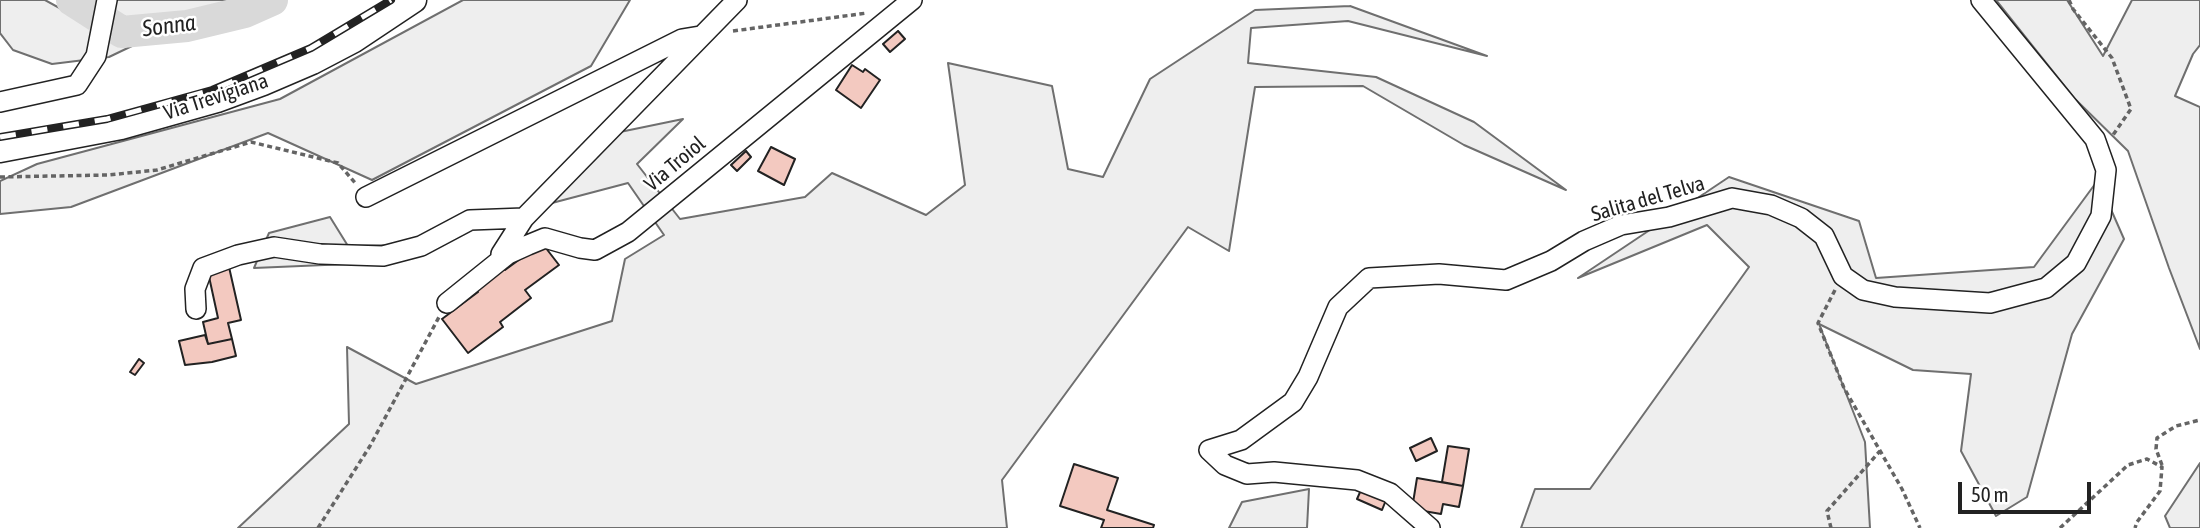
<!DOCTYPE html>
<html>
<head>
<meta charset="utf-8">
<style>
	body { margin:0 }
	#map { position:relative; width:2200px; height:528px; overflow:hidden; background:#fff; font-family:"Asap Condensed",sans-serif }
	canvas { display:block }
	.scale { position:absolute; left:1958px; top:482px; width:133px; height:32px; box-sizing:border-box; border:4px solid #222; border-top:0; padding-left:9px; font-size:21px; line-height:24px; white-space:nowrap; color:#222; -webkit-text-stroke:5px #fff; paint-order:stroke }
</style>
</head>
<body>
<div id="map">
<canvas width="2200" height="528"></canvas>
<div class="scale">50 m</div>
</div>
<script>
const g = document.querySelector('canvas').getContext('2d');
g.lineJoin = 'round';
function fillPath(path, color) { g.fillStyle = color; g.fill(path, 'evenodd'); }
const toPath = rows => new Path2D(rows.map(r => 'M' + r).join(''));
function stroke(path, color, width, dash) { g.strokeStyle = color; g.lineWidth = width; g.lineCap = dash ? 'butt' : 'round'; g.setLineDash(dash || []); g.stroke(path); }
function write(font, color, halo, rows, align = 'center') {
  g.font = font + ' "Asap Condensed",sans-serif'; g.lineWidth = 5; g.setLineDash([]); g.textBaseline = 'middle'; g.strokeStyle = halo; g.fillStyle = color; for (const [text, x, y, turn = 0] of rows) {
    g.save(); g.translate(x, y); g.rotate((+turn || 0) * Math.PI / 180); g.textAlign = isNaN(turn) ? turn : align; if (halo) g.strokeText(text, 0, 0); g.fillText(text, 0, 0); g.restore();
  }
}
const green = toPath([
	[0,0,45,0,74,16,94,0,228,0,109,57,52,64,13,50,0,33,0,0],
	[463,0,630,0,591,66,372,180,268,133,71,207,0,214,0,181,37,164,280,99,463,0],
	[1996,0,2067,0,2103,56,2132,0,2200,0,2200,45,2193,54,2175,96,2200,107,2200,349,2169,268,2128,151,2075,99,1996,0],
	[1350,6,1487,56,1348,21,1251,28,1248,63,1376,77,1474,122,1566,190,1464,145,1363,86,1255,87,1229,251,1188,227,1002,480,1007,528,238,528,349,424,347,347,416,384,612,321,625,259,664,235,628,183,552,203,620,132,683,119,637,164,680,219,805,197,832,173,926,215,965,185,948,63,1052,86,1068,169,1103,177,1150,79,1255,10,1350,6],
	[1729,177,1859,221,1876,278,2034,267,2098,180,2124,239,2072,334,2027,497,1996,516,1961,451,1971,374,1913,370,1819,324,1865,442,1870,528,1521,528,1535,489,1590,489,1749,267,1707,225,1578,278,1729,177],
	[330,217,348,246,403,245,395,262,254,268,269,233,330,217],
	[2200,463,2200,528,2170,528,2165,516,2200,463],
	[1309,489,1307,528,1229,528,1242,502,1309,489]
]);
fillPath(green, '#eee');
stroke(green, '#6f6f6f', 2);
stroke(toPath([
	[72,0,122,32,187,26,245,12,272,0]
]), '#d9d9d9', 32);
const building = toPath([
	[898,31,905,39,890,52,883,44,898,31],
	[852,65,863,72,865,69,880,80,861,108,836,90,852,65],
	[771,147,795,159,784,185,758,171,771,147],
	[746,151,751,157,737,171,731,165,746,151],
	[542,243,559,265,525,290,531,298,500,322,503,327,468,353,442,319,478,292,475,288,503,267,505,270,542,243],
	[229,267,241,320,228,323,232,339,208,344,203,322,218,318,208,272,229,267],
	[205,335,208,344,232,339,236,356,212,362,185,365,179,341,205,335],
	[139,359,144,363,135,375,130,372,139,359],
	[1431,438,1437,451,1416,461,1410,448,1431,438],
	[1448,446,1469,449,1463,486,1442,482,1448,446],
	[1074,464,1118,478,1107,510,1154,525,1153,528,1101,528,1104,520,1060,506,1074,464],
	[1417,478,1463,486,1459,507,1443,504,1441,514,1412,509,1417,478],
	[1361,490,1386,500,1382,510,1357,499,1361,490]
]);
fillPath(building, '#f3c9c0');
stroke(building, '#222', 2);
const minor = toPath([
	[0,102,77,85,96,56,107,0],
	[366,197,682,39,700,36],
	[502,259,501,254,524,218,737,0],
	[447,303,508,254,528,245,545,238,580,248,595,250,628,232,912,0],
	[196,309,195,289,203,268,238,255,274,247,320,254,383,256,421,246,470,220,524,218],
	[1430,528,1390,493,1357,480,1274,472,1247,474,1225,465,1209,450,1241,440,1293,402,1308,377,1338,307,1369,278,1439,274,1506,280,1551,261,1584,241,1621,225,1669,217,1732,198,1771,205,1801,218,1824,236,1843,276,1863,290,1895,297,1990,303,2046,288,2076,263,2101,216,2106,170,2095,139,1981,0]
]);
const major = toPath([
	[0,150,121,127,217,100,263,83,312,62,354,40,414,0]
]);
stroke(minor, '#222', 22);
stroke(major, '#222', 27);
stroke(toPath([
	[2069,0,2073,9,2112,58,2131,109,2113,135],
	[733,31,867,13],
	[0,177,108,175,157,170,251,142,338,163,356,184],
	[1835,290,1818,323,1844,388,1902,489,1920,528],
	[2162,465,2156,449,2157,438,2176,426,2200,420],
	[318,528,370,446,439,317],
	[1831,528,1827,511,1880,451],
	[2060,528,2128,465,2147,459,2162,467,2160,491,2137,522,2135,528]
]), '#646464', 3.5, [5, 3.5]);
stroke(minor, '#fff', 19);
stroke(major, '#fff', 24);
const rail = toPath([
	[0,137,107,119,212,90,311,48,391,0]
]);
stroke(rail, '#222', 8);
stroke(rail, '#fff', 5, [16]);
write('21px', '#222', '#fff', [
	["Via Trevigiana",216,97,-18],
	["Via Troiol",675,164,-40],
	["Salita del Telva",1648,199,-16]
]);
write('italic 23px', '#222', '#fff', [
	["Sonna",169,26,-7]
]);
</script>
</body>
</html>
